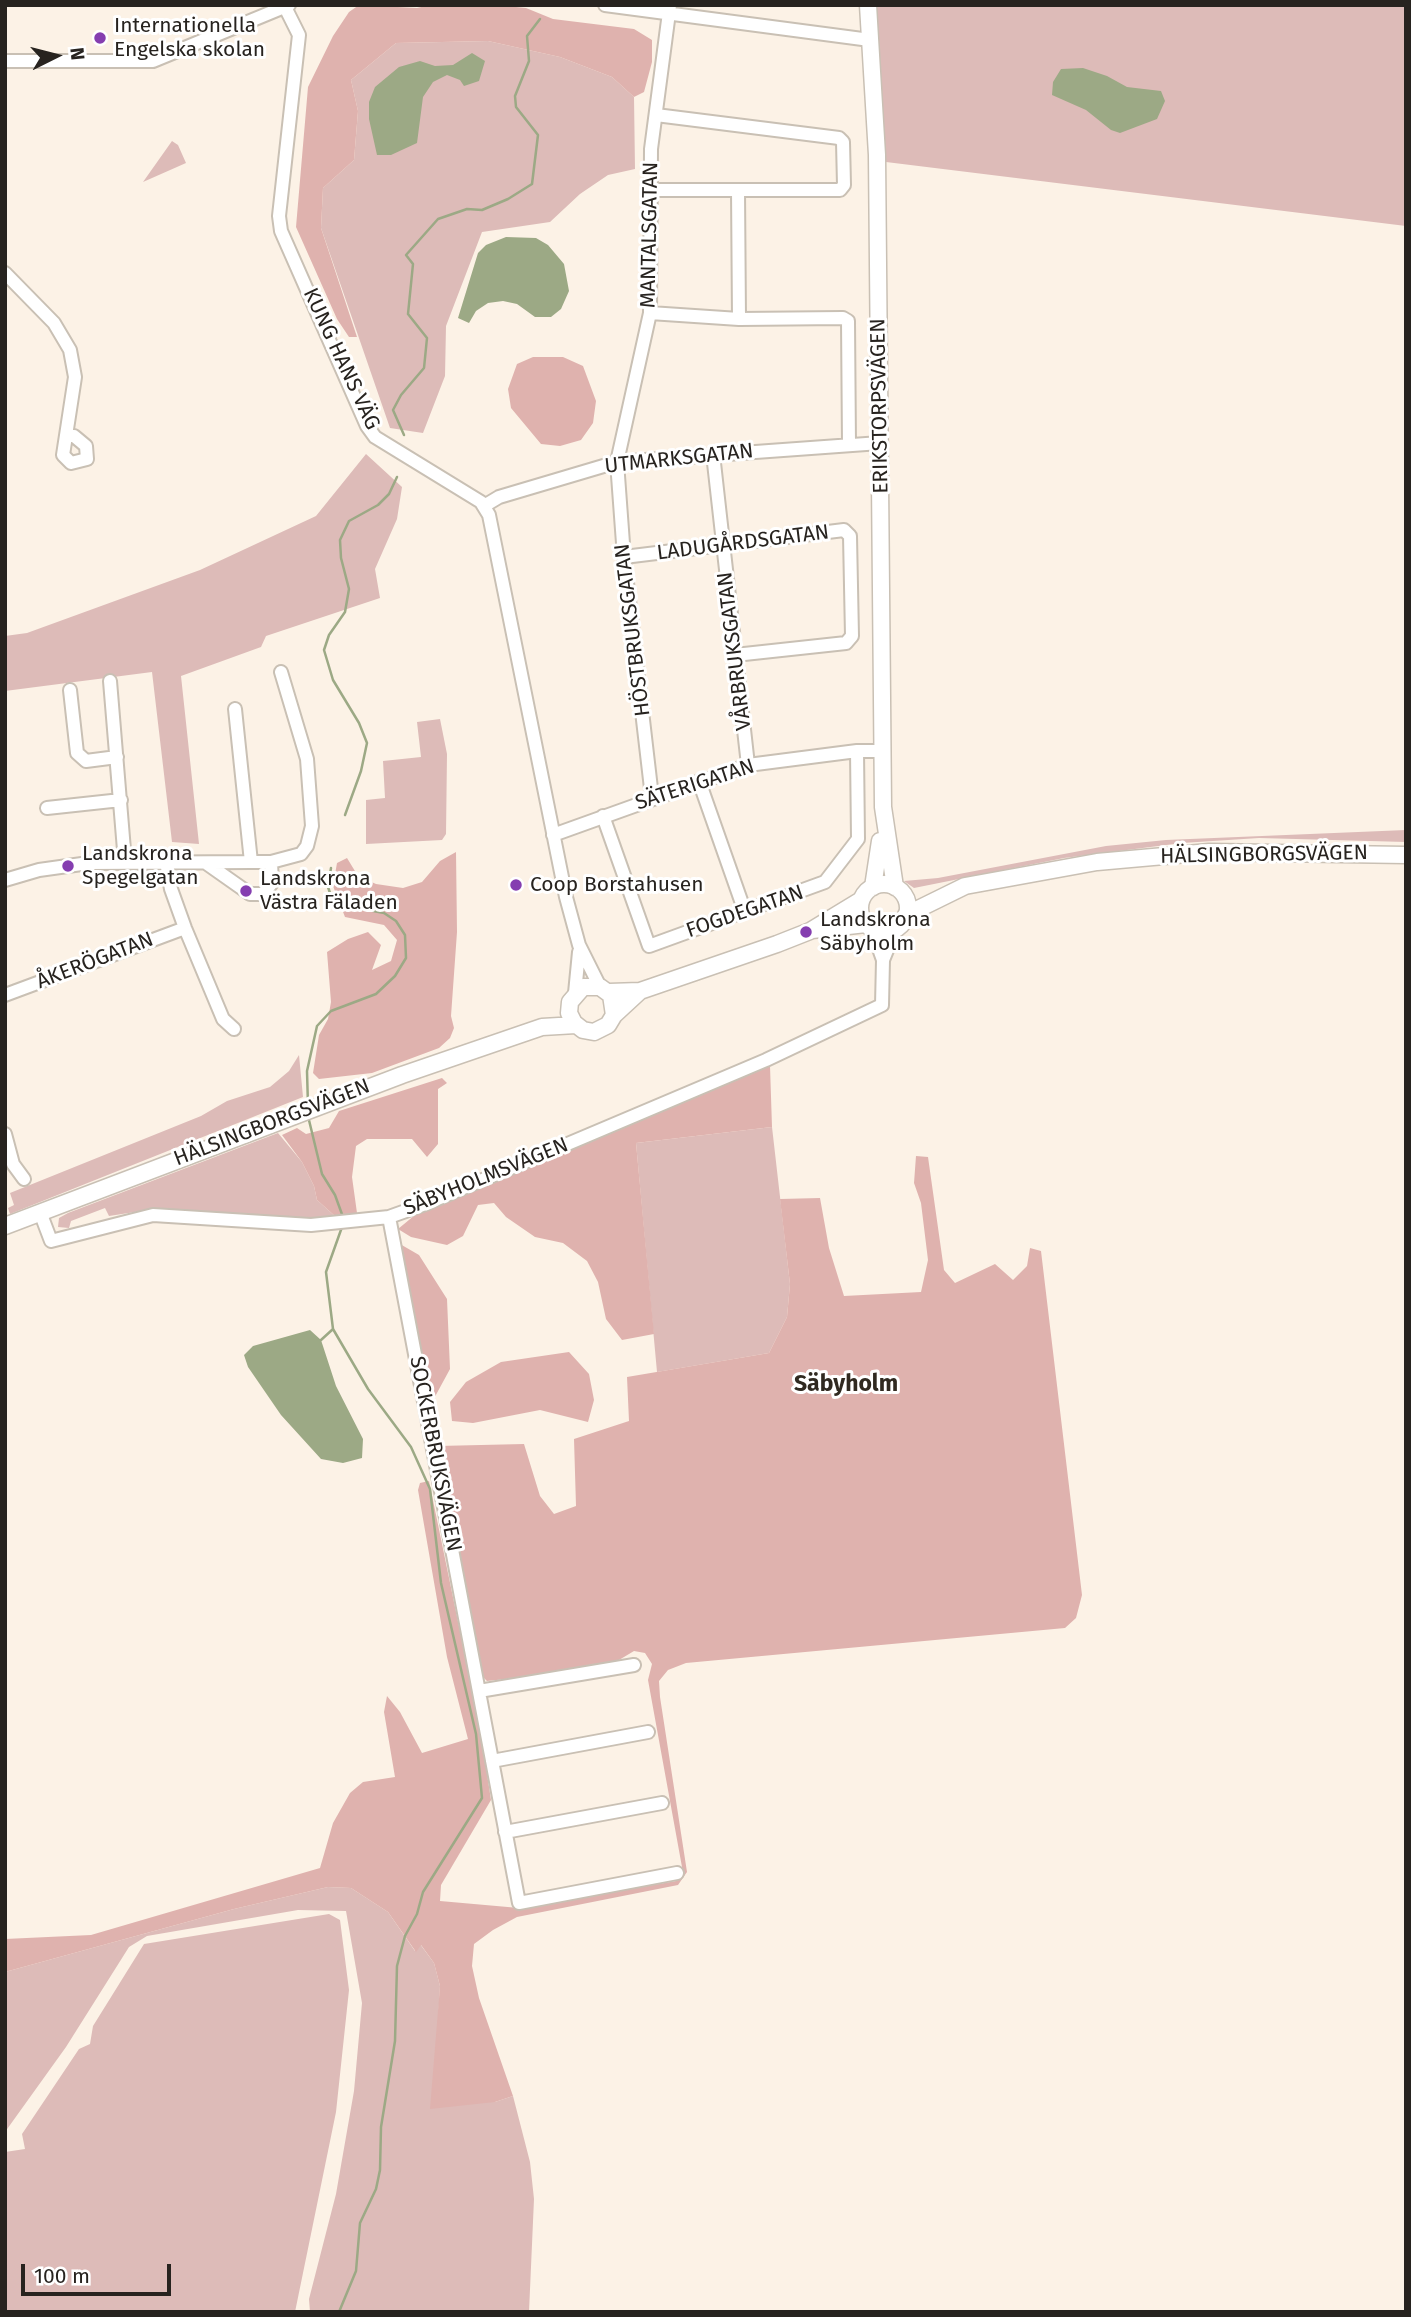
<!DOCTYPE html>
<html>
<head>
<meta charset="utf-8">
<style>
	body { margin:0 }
	#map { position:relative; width:1411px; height:2317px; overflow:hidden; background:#fcf2e6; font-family:"Fira Sans",sans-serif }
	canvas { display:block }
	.frame { position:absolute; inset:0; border:7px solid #27231f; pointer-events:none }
	.north { position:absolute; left:21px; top:21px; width:70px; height:70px; -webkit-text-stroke:5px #fff; paint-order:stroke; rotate:84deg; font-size:19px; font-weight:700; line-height:28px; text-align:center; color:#27231f }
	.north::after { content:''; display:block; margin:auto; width:24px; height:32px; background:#27231f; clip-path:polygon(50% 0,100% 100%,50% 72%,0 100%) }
	.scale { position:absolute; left:21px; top:2264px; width:150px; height:32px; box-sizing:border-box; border:4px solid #27231f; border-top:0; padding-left:9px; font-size:21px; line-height:24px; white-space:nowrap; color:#27231f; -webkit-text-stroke:5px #fff; paint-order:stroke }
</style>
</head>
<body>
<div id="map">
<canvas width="1411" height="2317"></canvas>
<div class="frame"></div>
<div class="north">N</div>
<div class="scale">100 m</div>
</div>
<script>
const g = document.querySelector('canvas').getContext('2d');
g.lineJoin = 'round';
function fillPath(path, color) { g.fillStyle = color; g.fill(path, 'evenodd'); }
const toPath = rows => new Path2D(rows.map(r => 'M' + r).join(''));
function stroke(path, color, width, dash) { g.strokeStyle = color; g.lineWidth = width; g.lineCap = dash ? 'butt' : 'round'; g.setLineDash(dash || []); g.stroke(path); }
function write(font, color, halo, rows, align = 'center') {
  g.font = font + ' "Fira Sans",sans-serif'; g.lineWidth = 6; g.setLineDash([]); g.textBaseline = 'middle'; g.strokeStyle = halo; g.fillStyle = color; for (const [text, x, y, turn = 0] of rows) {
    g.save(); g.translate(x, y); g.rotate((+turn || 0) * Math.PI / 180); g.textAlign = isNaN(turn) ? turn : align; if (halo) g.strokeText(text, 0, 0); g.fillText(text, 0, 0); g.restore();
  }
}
fillPath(toPath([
	[876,5,1406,5,1406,226,886,162],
	[488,41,560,57,612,77,634,97,635,169,608,175,580,194,550,222,482,232,446,326,445,376,423,433,390,428,321,228,323,188,354,160,358,111,351,80,396,43],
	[172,141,178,145,186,163,143,182],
	[366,454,402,487,397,519,375,569,380,598,266,636,261,647,181,676,199,844,172,842,152,672,5,691,5,636,27,633,200,570,316,516],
	[440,719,447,754,446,834,442,840,366,844,366,800,385,798,383,761,421,757,417,722],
	[1406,830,1406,842,1259,838,1182,843,1064,858,914,888,904,881,938,878,1106,846,1166,840],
	[299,1055,303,1097,10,1214,8,1208,14,1205,10,1193,201,1116,227,1101,270,1087,289,1071],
	[772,1127,790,1284,787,1317,769,1353,657,1372,636,1143],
	[278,1133,302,1162,314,1186,317,1200,336,1217,263,1217,161,1208,109,1216,105,1208,71,1221,69,1228,58,1227,59,1218,68,1213],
	[328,1887,351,1888,388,1912,415,1951,420,1944,434,1963,440,1986,435,2074,495,2102,513,2096,530,2162,534,2199,529,2312,310,2312,309,2299,336,2194,354,2091,362,2003,346,1911,298,1910,147,1936,129,1947,66,2047,5,2132,5,1972,234,1909],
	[329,1914,340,1920,349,1990,336,2112,295,2312,5,2312,5,2152,25,2149,22,2134,79,2049,90,2044,93,2026,144,1944]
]), '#ddbbb8');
fillPath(toPath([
	[359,5,417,8,430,5,496,5,526,8,553,19,634,29,652,40,652,62,644,92,634,97,612,77,560,57,488,41,396,43,351,80,358,111,354,160,323,188,321,228,357,337,349,337,337,319,296,227,308,87,333,36,349,12],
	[533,357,563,357,583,366,596,401,593,423,581,440,560,446,541,444,511,408,508,389,517,364],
	[456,852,457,932,451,1016,454,1028,450,1038,439,1048,372,1073,319,1079,313,1073,319,1035,328,1019,331,1002,327,952,348,939,368,932,381,945,372,970,391,961,397,940,384,925,345,917,333,886,337,863,347,858,358,876,376,884,403,888,422,882,440,861],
	[770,1066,772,1127,636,1143,654,1334,622,1340,606,1319,598,1282,587,1261,563,1243,535,1237,506,1217,494,1203,478,1205,463,1236,447,1245,411,1237,398,1229,415,1215],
	[442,1078,447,1083,438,1089,438,1144,427,1157,412,1139,367,1139,356,1146,352,1177,357,1213,336,1217,317,1200,314,1186,302,1162,282,1135,297,1128,306,1134,329,1128,339,1111],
	[916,1156,928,1157,944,1270,955,1283,995,1264,1013,1280,1027,1266,1030,1248,1041,1251,1082,1595,1076,1618,1065,1628,686,1663,668,1670,659,1681,660,1697,687,1872,678,1885,517,1917,493,1930,474,1944,472,1966,479,1998,513,2096,495,2102,430,2109,440,1986,434,1963,421,1945,416,1952,388,1912,351,1888,328,1887,234,1909,5,1972,5,1939,91,1935,320,1868,333,1823,350,1793,363,1782,395,1777,384,1712,387,1696,400,1712,422,1753,468,1739,447,1657,418,1490,420,1483,429,1481,480,1728,491,1800,441,1885,440,1901,519,1908,676,1881,682,1867,648,1680,652,1664,645,1653,634,1651,619,1660,545,1675,487,1681,482,1676,438,1446,524,1444,540,1496,554,1514,576,1506,574,1439,629,1421,627,1377,769,1353,787,1317,790,1284,780,1199,820,1198,829,1248,844,1296,921,1292,928,1260,921,1203,914,1183],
	[400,1244,419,1255,447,1299,450,1369,431,1404,427,1399],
	[569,1352,589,1374,594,1400,588,1422,540,1410,473,1423,452,1421,450,1402,466,1382,501,1362]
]), '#dfb2ae');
fillPath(toPath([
	[472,53,485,61,479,81,464,86,460,80,447,75,433,82,423,97,417,143,391,155,377,155,369,119,369,102,375,87,399,67,420,61,435,66,453,65],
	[1083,68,1107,76,1127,87,1161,91,1165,101,1157,119,1120,133,1111,130,1086,110,1052,95,1053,82,1061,69],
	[506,237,536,238,548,245,564,264,569,291,561,309,551,317,535,317,517,304,503,301,488,303,476,311,469,323,458,318,478,253,486,245],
	[310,1330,321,1340,336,1386,363,1439,362,1458,343,1463,321,1459,281,1415,248,1367,244,1355,253,1346]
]), '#9ca985');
stroke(toPath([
	[404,435,393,410,401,395,424,368,427,338,408,314,413,264,406,255,438,219,467,209,482,210,508,199,532,184,538,135,516,107,515,96,529,61,527,36,540,19],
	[345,815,361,771,367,743,359,723,333,680,324,650,329,635,345,612,349,589,341,558,340,540,349,521,378,505,389,494,397,477],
	[308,1106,307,1071,317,1026,331,1011,376,994,395,976,406,958,405,935,396,921,384,913,341,905,332,899,328,887,331,868],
	[308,1116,322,1174,335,1195,343,1217],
	[321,1340,333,1329],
	[339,2312,356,2271,360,2223,376,2189,380,2170,381,2127,395,2041,397,1966,405,1936,417,1914,423,1892,482,1798,476,1734,441,1583,430,1489,411,1447,368,1389,333,1329,326,1272,342,1227]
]), '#9ca985', 2.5);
const street = toPath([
	[284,5,299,35,279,216,281,231,367,426,375,437,481,502,489,515,566,897,579,945,600,987],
	[605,5,870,40],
	[5,61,153,61,289,5],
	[652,190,840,190,844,185,843,142,839,138,656,115],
	[738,190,739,319],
	[5,273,54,323,70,350,75,377,63,455,71,463,87,459,86,446,74,436,67,436],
	[650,313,739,319,843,318,848,321,849,445],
	[713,454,748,765],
	[484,506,499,497,617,462,880,443],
	[624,557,844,530,850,536,852,636,846,643,735,655],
	[110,681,125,862],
	[70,690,77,753,86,761,117,757],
	[235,709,251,862],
	[699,781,745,912],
	[652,797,624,557,617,462,650,313,651,149,670,5],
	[47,808,121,800],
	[603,816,649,946,825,882,858,839,857,751],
	[553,835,748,765,857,751,883,751],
	[166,862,171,889,185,928,223,1019,234,1029],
	[271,862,301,854,307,846,312,826,307,759,281,672],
	[5,880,39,870,89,863,251,862,271,862,272,883,263,894,250,894,206,863],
	[872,929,883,960],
	[575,993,579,952],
	[5,995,185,928],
	[5,1134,13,1164,24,1179],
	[40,1212,51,1241,153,1215,311,1225,389,1217,428,1203,766,1060,882,1005,883,960,896,928],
	[389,1217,519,1903,677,1873],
	[479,1691,634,1665],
	[492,1761,648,1732],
	[505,1832,662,1803]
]);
const secondary = toPath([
	[868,5,877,155,883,807,895,887],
	'860 908a24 24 0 1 1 48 0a24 24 0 1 1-48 0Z',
	[873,887,880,841],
	[906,915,965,886,1097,862,1209,852,1406,855],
	[812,930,866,924],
	[609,992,640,991,777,944,810,931,861,900],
	[614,1015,611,995,600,987,583,987,570,1002,569,1013,574,1023,583,1030,594,1032,608,1025,614,1015,640,991],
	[5,1226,402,1075,542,1027,576,1025]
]);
stroke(street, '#c9c0b4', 16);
stroke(secondary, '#c9c0b4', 19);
stroke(street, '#fff', 12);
stroke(secondary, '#fff', 16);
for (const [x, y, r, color] of [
	[100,38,7,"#853eb0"],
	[68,866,7,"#853eb0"],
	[516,885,7,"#853eb0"],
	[246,891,7,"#853eb0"],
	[806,932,7,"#853eb0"]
]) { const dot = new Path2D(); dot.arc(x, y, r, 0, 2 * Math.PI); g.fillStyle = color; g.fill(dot); stroke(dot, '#fff', 2.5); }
write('21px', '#27231f', '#fff', [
	["Internationella",114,26],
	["Engelska skolan",114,50],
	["Landskrona",82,854],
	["Spegelgatan",82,878],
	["Landskrona",260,879],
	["Västra Fäladen",260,903],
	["Coop Borstahusen",530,885],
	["Landskrona",820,920],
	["Säbyholm",820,944]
], 'left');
write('21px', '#27231f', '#fff', [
	["MANTALSGATAN",650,235,-89],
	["KUNG HANS VÄG",341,359,65],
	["ERIKSTORPSVÄGEN",880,406,-91],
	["UTMARKSGATAN",679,459,-6],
	["LADUGÅRDSGATAN",743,543,-7],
	["HÖSTBRUKSGATAN",633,630,-97],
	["VÅRBRUKSGATAN",735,651,-97],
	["SÄTERIGATAN",695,785,-18],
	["HÄLSINGBORGSVÄGEN",1264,855,-1],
	["FOGDEGATAN",745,912,-19],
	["ÅKERÖGATAN",95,961,-21],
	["HÄLSINGBORGSVÄGEN",272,1123,-21],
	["SÄBYHOLMSVÄGEN",486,1177,-22],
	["SOCKERBRUKSVÄGEN",435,1454,79]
]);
write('bold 23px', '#302920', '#fff', [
	["Säbyholm",846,1385]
]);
</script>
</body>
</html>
